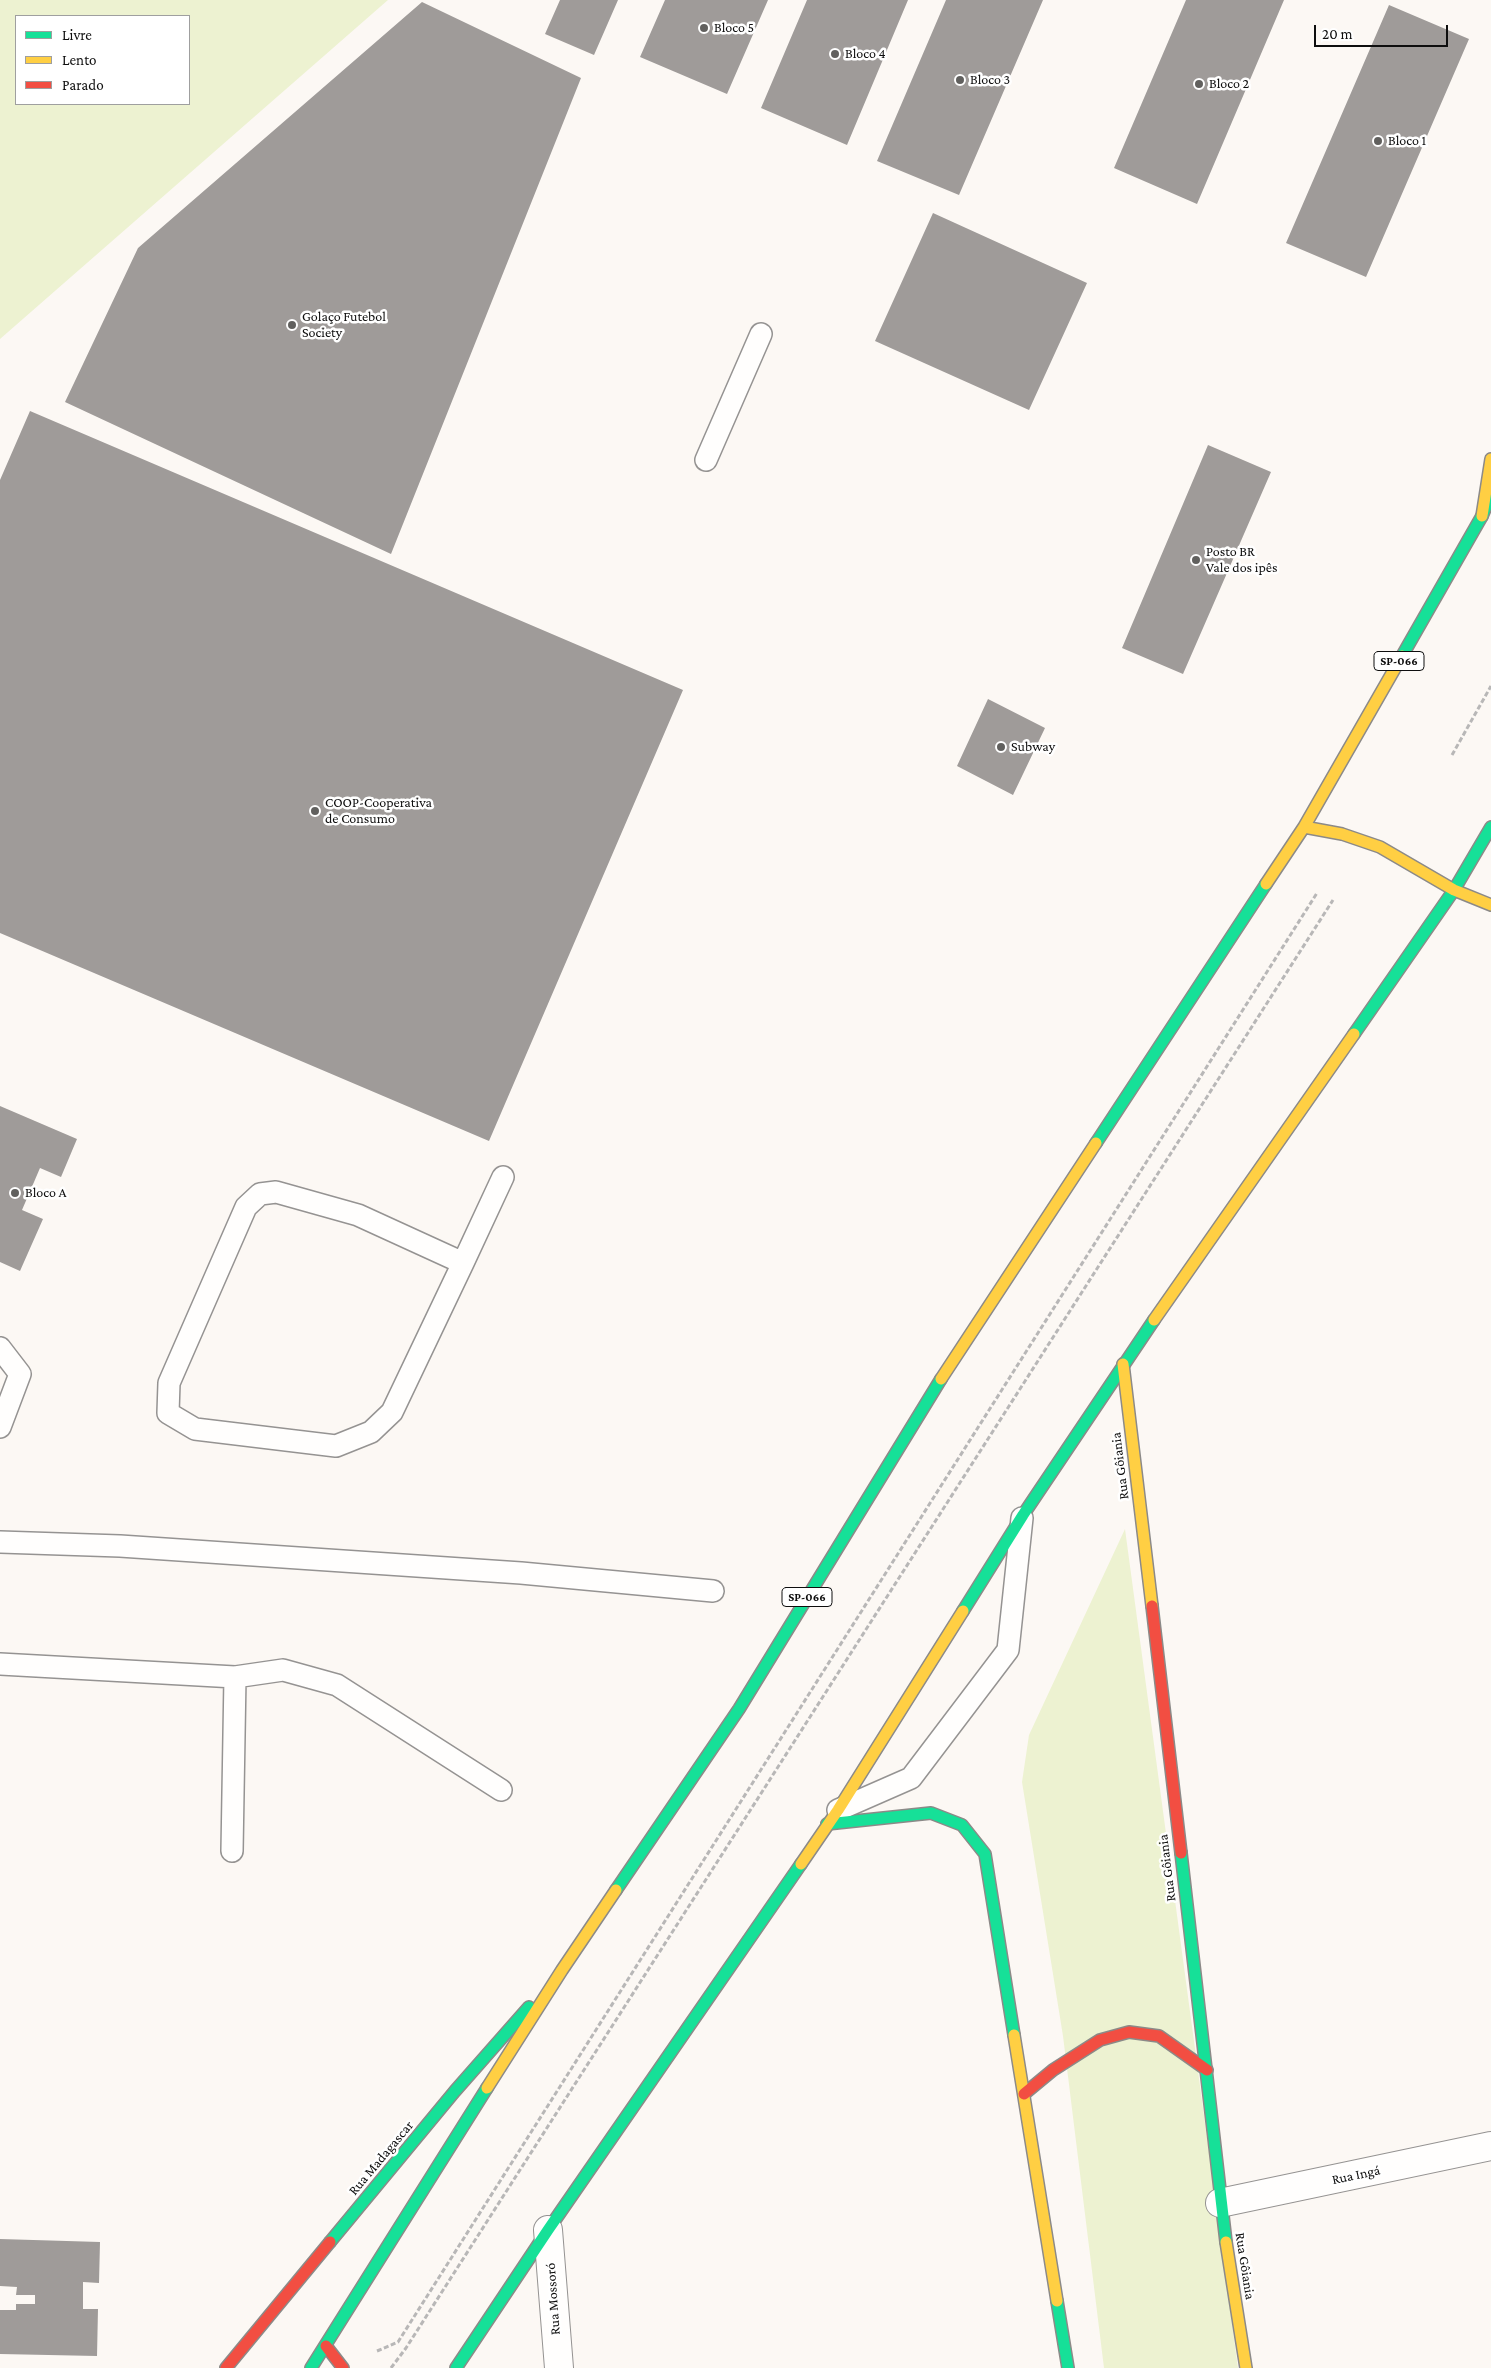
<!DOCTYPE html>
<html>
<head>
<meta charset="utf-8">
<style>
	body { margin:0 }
	#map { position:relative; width:1491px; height:2368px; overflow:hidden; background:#fcf8f4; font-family:"Crimson Pro",serif }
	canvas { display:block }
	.legend { position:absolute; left:15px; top:15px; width:175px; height:90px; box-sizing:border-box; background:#fff; border:1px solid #9f9f9f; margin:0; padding:6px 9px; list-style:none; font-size:15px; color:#0e0e0e }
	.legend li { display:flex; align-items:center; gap:10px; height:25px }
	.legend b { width:25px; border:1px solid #9f9f9f }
	.scale { position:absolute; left:1314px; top:25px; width:134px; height:22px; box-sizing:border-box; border:2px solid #0e0e0e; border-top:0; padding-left:6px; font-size:15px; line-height:18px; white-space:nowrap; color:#0e0e0e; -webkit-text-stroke:4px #fff; paint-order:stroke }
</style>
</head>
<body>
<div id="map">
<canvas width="1491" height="2368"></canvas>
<ul class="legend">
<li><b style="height:6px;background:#16e098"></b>Livre</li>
<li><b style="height:6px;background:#ffcf43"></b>Lento</li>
<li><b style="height:6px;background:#f24e42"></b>Parado</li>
</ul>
<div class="scale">20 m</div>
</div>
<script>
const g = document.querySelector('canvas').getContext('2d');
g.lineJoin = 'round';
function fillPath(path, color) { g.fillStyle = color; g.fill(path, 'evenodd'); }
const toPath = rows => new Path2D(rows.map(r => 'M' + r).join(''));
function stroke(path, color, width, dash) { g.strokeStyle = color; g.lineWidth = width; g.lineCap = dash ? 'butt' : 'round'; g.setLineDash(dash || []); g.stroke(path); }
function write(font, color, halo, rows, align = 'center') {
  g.font = font + ' "Crimson Pro",serif'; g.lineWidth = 5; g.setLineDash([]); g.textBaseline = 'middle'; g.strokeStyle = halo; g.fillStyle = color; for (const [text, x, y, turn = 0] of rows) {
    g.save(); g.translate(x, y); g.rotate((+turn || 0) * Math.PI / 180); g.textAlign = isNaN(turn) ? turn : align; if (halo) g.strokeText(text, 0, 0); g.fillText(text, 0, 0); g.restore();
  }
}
fillPath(toPath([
	[0,0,388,0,0,339],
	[189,16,189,104,16,104,16,16],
	[1125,1529,1238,2368,1104,2368,1063,2036,1022,1782,1029,1735]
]), '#edf2d1');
fillPath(toPath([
	[560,0,618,0,594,55,545,34],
	[665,0,768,0,727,94,640,57],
	[807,0,908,0,847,145,761,108],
	[946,0,1043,0,959,195,877,161],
	[1186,0,1284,0,1197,204,1114,168],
	[422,2,581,78,391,554,65,402,138,248],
	[1389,5,1469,39,1366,277,1286,243],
	[933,213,1087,283,1029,410,875,341],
	[30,411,683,690,489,1141,0,933,0,480],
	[1208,445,1271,472,1183,674,1122,648],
	[988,699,1045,728,1013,795,957,766],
	[0,1106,77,1139,61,1177,40,1168,22,1210,43,1219,20,1271,0,1262],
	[0,2239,100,2242,99,2283,83,2282,83,2309,98,2309,97,2356,0,2354,0,2310,16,2310,16,2304,35,2304,35,2295,16,2295,17,2287,0,2286]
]), '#9f9b99');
const lane = toPath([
	[706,460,761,334],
	[463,1263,358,1215,276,1192,260,1194,246,1207,169,1383,168,1413,195,1429,336,1446,371,1432,392,1412,463,1263,503,1177],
	[0,1348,20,1374,0,1427],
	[0,1542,120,1546,521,1573,713,1591],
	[0,1664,235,1677,283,1670,337,1685,501,1790],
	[838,1810,911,1778,1008,1650,1022,1518],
	[232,1851,235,1677]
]);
const street = toPath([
	[1220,2203,1491,2146],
	[548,2230,559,2368]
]);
const fast = toPath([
	[1402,656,1482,516,1491,495],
	[1354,1034,1454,890,1491,827],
	[1096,1143,1266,884],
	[963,1611,1023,1515,1154,1320],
	[827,1824,931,1813,962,1825,985,1854,1014,2035],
	[1181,1853,1226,2242],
	[616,1890,739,1709,941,1379],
	[330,2242,455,2091,529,2007],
	[1057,2301,1068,2368],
	[311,2368,487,2088],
	[456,2368,548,2230,801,1864]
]);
const slow = toPath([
	[1482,516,1491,459],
	[1304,827,1342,834,1380,847,1454,890,1491,905],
	[1266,884,1304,827,1402,656],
	[1154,1320,1354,1034],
	[1123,1364,1152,1606],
	[941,1379,1096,1143],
	[801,1864,838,1810,963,1611],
	[1014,2035,1057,2301],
	[487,2088,562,1970,616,1890],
	[1226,2242,1246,2368]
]);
const jam = toPath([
	[1152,1606,1181,1853],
	[1024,2094,1053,2070,1100,2040,1129,2032,1159,2036,1207,2070],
	[326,2346,343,2368],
	[226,2368,330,2242]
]);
stroke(lane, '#959392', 24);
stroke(street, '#959392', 30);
stroke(fast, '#8c8a88', 14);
stroke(slow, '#8c8a88', 14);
stroke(jam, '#8c8a88', 14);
stroke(toPath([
	[1452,755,1491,686],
	[377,2351,398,2342,1317,893],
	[391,2368,406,2348,1333,900]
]), '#b8b7b7', 3, [5, 2.5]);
stroke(lane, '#fffefd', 21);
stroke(street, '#fffefd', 28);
stroke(fast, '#16e098', 11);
stroke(slow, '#ffcf43', 11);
stroke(jam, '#f24e42', 11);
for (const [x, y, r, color] of [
	[704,28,5,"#61605e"],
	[835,54,5,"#61605e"],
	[960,80,5,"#61605e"],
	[1199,84,5,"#61605e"],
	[1378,141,5,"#61605e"],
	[292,325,5,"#61605e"],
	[1196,560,5,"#61605e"],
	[1001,747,5,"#61605e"],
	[315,811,5,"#61605e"],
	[15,1193,5,"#61605e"]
]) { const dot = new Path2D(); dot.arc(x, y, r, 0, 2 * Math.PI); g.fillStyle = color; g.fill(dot); stroke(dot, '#fff', 2); }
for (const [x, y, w] of [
	[1399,661,50],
	[807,1597,50]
]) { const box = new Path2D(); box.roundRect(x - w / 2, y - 9.5, w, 19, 4); g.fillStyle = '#fff'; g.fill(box); stroke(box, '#0e0e0e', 1); }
write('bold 12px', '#0e0e0e', null, [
	["SP-066",1399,661],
	["SP-066",807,1597]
]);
write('14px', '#0e0e0e', '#fff', [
	["Bloco 5",714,28],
	["Bloco 4",845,54],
	["Bloco 3",970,80],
	["Bloco 2",1209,84],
	["Bloco 1",1388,141],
	["Golaço Futebol",302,317],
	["Society",302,333],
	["Posto BR",1206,552],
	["Vale dos ipês",1206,568],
	["Subway",1011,747],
	["COOP-Cooperativa",325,803],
	["de Consumo",325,819],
	["Bloco A",25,1193]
], 'left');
write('14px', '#0e0e0e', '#fff', [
	["Rua Gôiania",1120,1466,-97],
	["Rua Gôiania",1167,1868,-97],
	["Rua Madagascar",381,2158,-50],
	["Rua Ingá",1356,2175,-12],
	["Rua Gôiania",1245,2266,81],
	["Rua Mossoró",553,2299,-94]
]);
</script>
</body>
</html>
